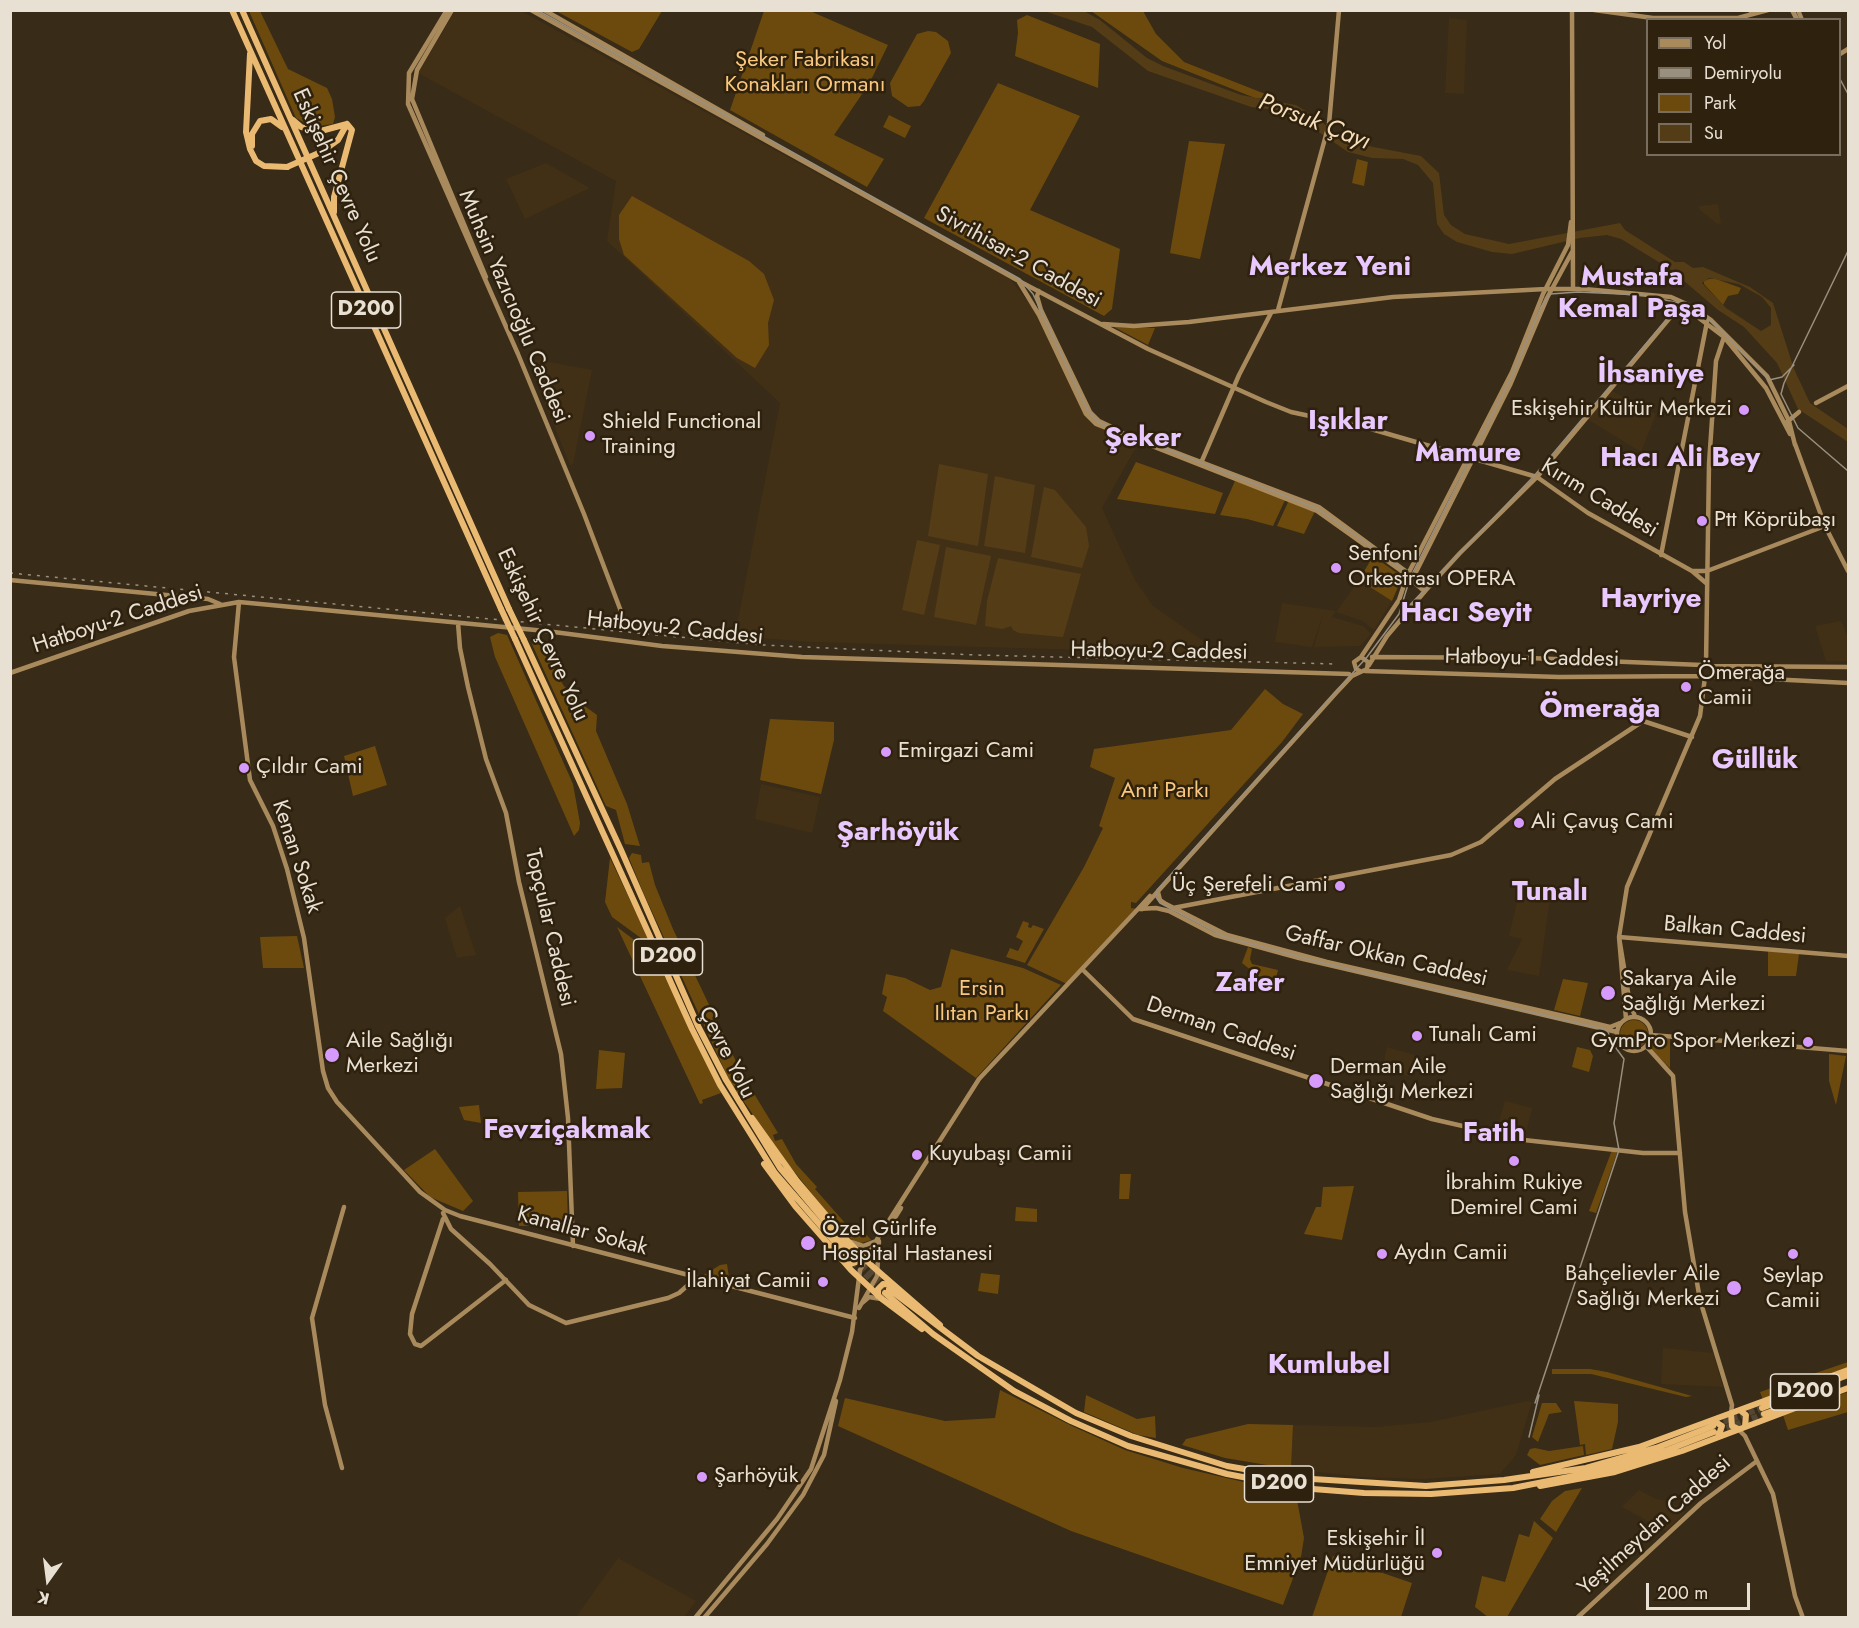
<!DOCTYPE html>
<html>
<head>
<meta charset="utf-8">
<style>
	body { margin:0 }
	#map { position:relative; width:1859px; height:1628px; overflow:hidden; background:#382b17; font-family:Jost,sans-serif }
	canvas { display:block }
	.frame { position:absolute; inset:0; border:12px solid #e9e0d4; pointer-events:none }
	.legend { position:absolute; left:1646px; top:18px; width:195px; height:138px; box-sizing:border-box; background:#2e210d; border:2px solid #796d5d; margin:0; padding:8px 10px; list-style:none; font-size:18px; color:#e9e0d4 }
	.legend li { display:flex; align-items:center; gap:12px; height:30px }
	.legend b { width:30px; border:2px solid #796d5d }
	.north { position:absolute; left:18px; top:1550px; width:60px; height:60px; -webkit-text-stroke:4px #2e210d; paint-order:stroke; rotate:194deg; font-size:16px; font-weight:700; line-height:24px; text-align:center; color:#e9e0d4 }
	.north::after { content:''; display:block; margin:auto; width:21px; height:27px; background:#e9e0d4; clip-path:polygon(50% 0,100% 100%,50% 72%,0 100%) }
	.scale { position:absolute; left:1646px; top:1583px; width:104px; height:27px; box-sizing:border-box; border:3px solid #e9e0d4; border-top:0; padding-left:8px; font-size:18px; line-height:21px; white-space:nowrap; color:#e9e0d4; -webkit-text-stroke:4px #2e210d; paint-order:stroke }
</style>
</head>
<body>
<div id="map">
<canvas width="1859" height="1628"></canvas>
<div class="frame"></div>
<ul class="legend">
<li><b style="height:8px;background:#a98a5d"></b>Yol</li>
<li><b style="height:8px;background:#9a9080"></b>Demiryolu</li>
<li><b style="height:16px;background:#6c4a0d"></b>Park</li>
<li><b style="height:16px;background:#543c16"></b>Su</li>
</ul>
<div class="north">K</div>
<div class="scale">200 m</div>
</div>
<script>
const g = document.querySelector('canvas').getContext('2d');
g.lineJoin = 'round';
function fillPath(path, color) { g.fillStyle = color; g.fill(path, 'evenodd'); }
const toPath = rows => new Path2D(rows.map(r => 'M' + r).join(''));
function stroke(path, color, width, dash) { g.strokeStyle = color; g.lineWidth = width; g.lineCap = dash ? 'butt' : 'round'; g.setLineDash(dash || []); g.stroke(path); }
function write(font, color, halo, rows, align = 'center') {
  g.font = font + ' Jost,sans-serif'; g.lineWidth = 5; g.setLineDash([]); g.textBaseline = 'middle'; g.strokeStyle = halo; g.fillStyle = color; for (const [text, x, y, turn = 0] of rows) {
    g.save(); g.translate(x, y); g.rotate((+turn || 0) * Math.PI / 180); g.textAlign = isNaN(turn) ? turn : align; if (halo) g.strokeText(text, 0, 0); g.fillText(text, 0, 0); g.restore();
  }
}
fillPath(toPath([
	[455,11,521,11,1010,279,1033,308,1085,416,1093,423,1133,440,1135,449,1102,508,1135,580,1153,606,1222,654,812,642,745,637,737,625,780,403,607,241,616,181,418,73],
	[1449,18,1467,20,1464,94,1445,93],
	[546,163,590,188,525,219,506,179],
	[1718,204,1721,223,1717,224,1700,210,1699,206],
	[527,358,592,370,573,464,570,465],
	[1612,391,1656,414,1641,452,1587,419],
	[1359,580,1392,601,1374,630,1363,621,1336,612],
	[1282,603,1336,611,1332,617,1363,626,1371,634,1360,646,1314,647,1323,614,1312,647,1275,642],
	[1841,621,1848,638,1848,661,1826,661,1815,626],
	[761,784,820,797,812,833,755,819],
	[1520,889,1551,892,1539,976,1507,970,1522,939,1509,936],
	[460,906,476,955,457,958,445,918],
	[1387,1047,1415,1055,1411,1077,1382,1069],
	[1505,1101,1532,1108,1524,1140,1495,1134],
	[1663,1348,1713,1353,1723,1387,1661,1384],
	[1527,1401,1532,1402,1516,1455,1500,1474,1423,1479,1362,1477,1291,1469,1293,1425,1376,1427,1431,1422],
	[1639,1490,1656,1499,1668,1501,1686,1512,1666,1531,1622,1507],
	[618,1558,696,1601,684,1617,576,1617]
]), '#423016');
fillPath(toPath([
	[249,11,260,11,288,69,327,88,332,99,335,117,333,124,312,127,296,118],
	[556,11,662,11,639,49,632,52],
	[764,11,810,11,888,45,869,84,834,135,884,159,867,187,730,110],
	[1091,11,1143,11,1156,34,1184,62,1278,99,1255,98,1162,61],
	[1027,15,1100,44,1098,88,1015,56,1018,33,1017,20],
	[928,31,936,32,948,41,951,53,924,101,920,106,908,107,892,96,890,83,917,34],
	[998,83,1080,116,1030,210,1120,249,1112,309,1104,316,924,218],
	[889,115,911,126,905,138,883,127],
	[1189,141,1225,144,1200,259,1170,253],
	[1357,159,1368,162,1364,186,1352,183],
	[632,196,749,261,764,274,774,300,768,323,769,345,755,368,737,358,624,255,619,239,619,215],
	[1709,279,1716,279,1741,288,1738,294,1728,296,1723,305,1704,284,1704,281],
	[1114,327,1155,328,1148,345],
	[1136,462,1223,493,1215,514,1117,499],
	[1235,481,1286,498,1273,526,1247,519,1220,515],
	[1289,500,1315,511,1304,534,1277,526],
	[1373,556,1397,573,1398,587,1392,601,1359,580],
	[498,633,507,635,573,784,580,823,579,830,574,836,495,657,490,637],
	[537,640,547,659,555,661,557,675,564,686,579,702,597,715,596,731,627,804,640,846,625,844,616,810,606,806,531,642],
	[1265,689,1283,704,1303,714,1282,742,1136,903,1131,902,1131,908,1138,909,1067,984,1027,965,1084,867,1103,828,1099,826,1115,778,1090,767,1094,749,1231,730],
	[770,719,834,722,834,740,821,794,760,780],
	[375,746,387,785,353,796,344,756],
	[632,853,641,855,642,863,649,862,655,885,673,929,742,1074,778,1133,773,1135,775,1141,782,1139,796,1164,817,1187,815,1189,854,1233,861,1228,871,1240,858,1244,844,1234,785,1160,730,1082,643,892,629,858],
	[610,858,649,940,645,941,612,917,605,902],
	[1023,921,1029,923,1028,927,1031,928,1033,925,1044,929,1025,963,1006,957,1010,948,1018,951,1023,941,1016,937],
	[617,927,653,954,661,969,721,1093,702,1100,703,1103,700,1104],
	[297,936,304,968,263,968,260,937],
	[1248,947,1252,949,1250,959,1252,964,1278,970,1275,982,1258,976,1242,963],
	[951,949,1023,968,1061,985,976,1078,883,1011,887,997,882,994,886,974,905,978,930,990,941,987],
	[1768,951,1799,954,1796,976,1768,976],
	[1563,979,1588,983,1580,1016,1554,1010],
	'1620 1034a14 14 0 1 1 28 0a14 14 0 1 1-28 0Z',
	[1651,1039,1670,1039,1670,1068,1648,1047],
	[1577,1047,1590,1050,1593,1056,1589,1072,1572,1067],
	[599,1050,625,1053,622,1088,596,1089],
	[1829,1054,1846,1056,1836,1105,1829,1081],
	[479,1105,481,1123,464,1120,459,1107],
	[435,1149,473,1201,463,1211,430,1197,404,1170],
	[1612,1150,1617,1153,1596,1213,1589,1211],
	[1120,1174,1131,1174,1129,1199,1119,1199],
	[1354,1186,1342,1240,1304,1234,1316,1207,1321,1207,1323,1187],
	[567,1191,568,1225,519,1226,518,1192],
	[1016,1207,1037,1209,1037,1222,1015,1221],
	[727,1264,730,1284,702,1276,720,1265],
	[981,1273,1000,1275,998,1294,978,1291],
	[1848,1362,1848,1369,1763,1400,1760,1392],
	[1552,1369,1590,1369,1607,1372,1692,1396,1686,1397,1591,1374,1552,1374],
	[1000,1390,1072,1426,1125,1450,1183,1468,1296,1494,1304,1538,1301,1557,1283,1605,1071,1531,838,1426,845,1398,945,1421,995,1418],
	[1848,1392,1848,1412,1788,1430,1783,1415],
	[1086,1395,1137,1419,1155,1416,1156,1438,1138,1435,1084,1412],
	[1574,1401,1618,1404,1618,1422,1612,1449,1586,1455,1585,1444,1580,1445],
	[1542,1403,1556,1403,1562,1412,1549,1414,1538,1442,1532,1437],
	[1248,1424,1293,1425,1291,1469,1225,1458,1182,1445,1186,1439],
	[1583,1446,1584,1455,1540,1465,1527,1455,1530,1449,1535,1448,1549,1451],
	[1582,1488,1556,1532,1540,1519,1552,1501,1565,1491],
	[1534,1521,1553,1538,1507,1617,1488,1617,1475,1607,1482,1576,1505,1582,1519,1534,1529,1537],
	[1333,1556,1412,1583,1401,1617,1312,1617]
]), '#6c4a0d');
fillPath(toPath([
	[1082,10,1100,20,1147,58,1163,66,1241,95,1296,105,1320,120,1336,135,1358,144,1421,156,1439,173,1444,215,1451,225,1465,234,1509,244,1620,223,1625,230,1675,262,1684,262,1693,268,1703,267,1750,287,1773,303,1794,369,1810,403,1848,429,1848,442,1798,409,1777,363,1744,327,1718,310,1670,269,1621,239,1607,235,1580,238,1512,254,1492,252,1457,242,1444,234,1437,224,1433,183,1418,165,1403,159,1372,158,1348,152,1301,120,1282,111,1251,107,1148,71,1092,27,1044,11],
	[1709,278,1739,284,1762,297,1771,308,1771,325,1761,331,1726,308,1702,283],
	[939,464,988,474,978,546,928,536],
	[995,476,1035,485,1025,553,984,546],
	[1044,487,1055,490,1086,527,1089,546,1082,568,1031,557],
	[917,540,940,545,924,615,902,610],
	[946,547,991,556,976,625,934,617],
	[998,558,1081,574,1063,637,1019,633,1013,630,1011,626,1002,629,985,626,987,601]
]), '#543c16');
stroke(toPath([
	[850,1251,886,1286],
	[846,1255,885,1293],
	[1715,1425,1762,1408],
	[1718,1431,1764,1414]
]), '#534633', 6, [6, 3]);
stroke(toPath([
	[447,10,409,73,408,104,518,354,584,514,622,614,618,620],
	[452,10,417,70,412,99,486,277],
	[531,10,1017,280,1148,349,1266,402,1291,412,1371,429,1537,477,1588,513,1692,571,1707,571,1825,526],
	[544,10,763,135],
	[1572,10,1573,288],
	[1594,10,1653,18,1738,18,1768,10],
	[1792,10,1797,20],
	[1798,10,1802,20],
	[1751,13,1757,10],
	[1840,54,1848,49],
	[1019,282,1039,315,1086,414,1096,424,1317,511,1400,570,1423,590,1426,590,1460,553,1537,477,1673,314,1680,312,1695,315,1724,337,1766,388,1790,434],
	[1039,291,1037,296,1041,310,1090,412,1099,421,1116,429],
	[1278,310,1329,124,1339,10],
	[1103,324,1134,326,1189,322,1393,297,1546,289,1584,289,1671,297,1691,306,1711,320,1767,376,1789,421,1795,445],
	[1816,403,1848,386],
	[1787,422,1799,412],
	[1146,441,1319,507,1415,578],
	[1795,444,1825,526,1848,571],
	[1201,463,1239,375,1271,313],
	[1661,555,1707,322],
	[1692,571,1706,583],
	[10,580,208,599,220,604],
	[239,602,234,657,250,780,273,826,287,869,304,938,323,1071,328,1088,337,1102,420,1192,445,1210,460,1216,855,1318],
	[458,623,460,648,468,687,486,759,506,813,519,882,561,1054,568,1118,573,1246],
	[1361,657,1399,600,1407,576,1512,372,1543,294,1568,245,1571,222],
	[1372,657,1529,658,1702,665],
	[1706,664,1709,464,1716,361,1724,337],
	'1699 671a7 7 0 1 1 14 0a7 7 0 1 1-14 0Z',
	[1369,665,1387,636,1426,590,1415,578,1416,572,1510,385,1547,298,1572,252],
	[1710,666,1848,667],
	[1365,671,1559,677,1701,676],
	[10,673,189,611,239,602,546,631,662,646,802,657,1349,674],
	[1710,676,1848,683],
	[1705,677,1700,716,1627,887,1619,937,1848,956],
	[1158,892,1160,900,1166,904,1227,935,1327,962,1581,1020,1610,1027,1620,1023],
	[1173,908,1451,855,1481,842,1555,779,1643,721,1692,737],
	[1138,909,1150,896],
	[1142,909,1336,693,1352,676,1367,669,1368,662,1361,657,1354,662,1356,669,1360,671],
	[1083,970,1133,1019,1432,1119,1524,1140,1643,1153,1680,1153],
	'1617 1034a17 17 0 1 1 34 0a17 17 0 1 1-34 0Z',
	[1626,1019,1619,937,1629,998,1635,1017],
	[1651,1035,1848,1051],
	[1646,1046,1673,1076,1685,1212,1700,1300,1732,1405,1731,1413],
	[443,1213,451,1229,490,1264,529,1305,566,1323,668,1298,679,1293,696,1278],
	[443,1219,412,1314,410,1334,415,1344,421,1346,434,1336,506,1280],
	[886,1232,901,1208],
	[851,1242,863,1246,876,1241],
	[862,1303,869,1297,881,1299],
	[859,1308,877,1276,879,1241],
	[1738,1429,1745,1436,1773,1494,1795,1596,1803,1618],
	[342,1468,325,1405,312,1318,344,1207],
	[695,1618,777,1519,811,1469,840,1380,852,1332,860,1270,876,1241,979,1079,1138,909,1156,908,1169,911,1215,935,1299,958,1617,1032],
	[704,1618,767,1544,803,1495,824,1455,836,1401],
	[1577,1618,1701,1503,1757,1461]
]), '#a98a5d', 4.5);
stroke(toPath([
	[232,10,501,609],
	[242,10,509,609],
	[250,54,246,132,250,149,256,161,264,166,287,167],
	[293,120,301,127,317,132,347,124],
	[252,146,252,134,260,121,271,119,282,127],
	[321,152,338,140,347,124],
	[334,212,334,197,352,130,347,124],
	[515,639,692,1029,720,1085,775,1173,846,1255],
	[524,640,621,850,698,1026,726,1080,780,1168,850,1251],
	[752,1118,797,1181,847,1240,871,1265,940,1325],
	[764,1164,795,1206,851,1270,882,1299,922,1329],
	[844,1262,848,1265,856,1262,858,1255,856,1250],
	[889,1289,978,1356,1076,1413,1131,1436,1227,1466,1296,1478,1426,1486,1504,1480,1586,1468,1656,1448,1713,1426],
	[885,1293,933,1334,1014,1391,1071,1421,1128,1446,1227,1474,1300,1488,1364,1493,1431,1494,1513,1488,1594,1472,1665,1451,1714,1432],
	[878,1296,878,1289,883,1284,893,1285],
	[1762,1408,1848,1375],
	[1741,1411,1746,1415,1745,1426],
	[1731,1414,1732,1426,1738,1429],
	[1764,1414,1795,1403],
	[1714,1421,1722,1426,1718,1437],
	[1533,1472,1639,1447,1848,1370],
	[1540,1486,1615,1472,1682,1451,1848,1388]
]), '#eaba73', 6);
stroke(toPath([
	[537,10,1020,279,1033,294,1087,409,1098,422,1318,509,1403,569,1409,583],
	[1794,10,1799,20],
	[1840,79,1848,94],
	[1848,251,1784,383,1781,394,1798,428,1848,471],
	[1403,612,1534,476,1672,313,1683,309,1692,311],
	[1535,1403,1619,1150,1614,1123,1624,1059,1613,1044,1607,1030,1327,964,1225,937,1160,903,1156,897,1157,890,1367,657,1399,614,1410,578,1513,374,1541,307,1550,294,1578,292,1643,295,1679,303,1713,322,1769,380,1782,377,1794,365],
	[1529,1437,1539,1395]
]), '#9a9080', 1.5);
stroke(toPath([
	[10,573,763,645,976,655,1337,664]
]), '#9a9080', 1.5, [3, 6]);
stroke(toPath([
	[287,167,321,152],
	[501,609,515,639],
	[509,609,524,640]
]), '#eaba73', 6);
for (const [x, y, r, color] of [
	[1744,410,6,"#d69bfa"],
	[590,436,6,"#d69bfa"],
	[1702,521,6,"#d69bfa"],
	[1336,568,6,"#d69bfa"],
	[1686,687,6,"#d69bfa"],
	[886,752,6,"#d69bfa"],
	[244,768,6,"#d69bfa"],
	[1519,823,6,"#d69bfa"],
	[1340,886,6,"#d69bfa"],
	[1608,993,8,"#d69bfa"],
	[1417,1036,6,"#d69bfa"],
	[1808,1042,6,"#d69bfa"],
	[332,1055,8,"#d69bfa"],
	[1316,1081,8,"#d69bfa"],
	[917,1155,6,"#d69bfa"],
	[1514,1161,6,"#d69bfa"],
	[808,1243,8,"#d69bfa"],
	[1382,1254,6,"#d69bfa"],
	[1793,1254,6,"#d69bfa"],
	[823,1282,6,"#d69bfa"],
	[1734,1288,8,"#d69bfa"],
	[702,1477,6,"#d69bfa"],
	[1437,1553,6,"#d69bfa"]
]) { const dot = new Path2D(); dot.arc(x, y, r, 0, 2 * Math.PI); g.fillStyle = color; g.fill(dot); stroke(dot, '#2e210d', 2); }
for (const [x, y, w] of [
	[366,310,69],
	[668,957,69],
	[1805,1392,69],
	[1279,1484,69]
]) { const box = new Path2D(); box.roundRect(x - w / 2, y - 18, w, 36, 4.5); g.fillStyle = '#2e210d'; g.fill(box); stroke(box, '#e9e0d4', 1.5); }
write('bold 21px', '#e9e0d4', null, [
	["D200",366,310],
	["D200",668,957],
	["D200",1805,1392],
	["D200",1279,1484]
]);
write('22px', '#f9c77d', '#2e210d', [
	["Şeker Fabrikası",805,61],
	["Konakları Ormanı",805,86],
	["Anıt Parkı",1165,792],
	["Ersin",982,990],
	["Ilıtan Parkı",982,1015]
]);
write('22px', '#e9e0d4', '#2e210d', [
	["Eskişehir Çevre Yolu",336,176,66],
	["Sivrihisar-2 Caddesi",1018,258,29],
	["Muhsin Yazıcıoğlu Caddesi",513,307,67],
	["Kırım Caddesi",1599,499,31],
	["Hatboyu-2 Caddesi",118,620,-18],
	["Hatboyu-2 Caddesi",675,629,6],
	["Eskişehir Çevre Yolu",542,635,65],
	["Hatboyu-2 Caddesi",1159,652,1],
	["Hatboyu-1 Caddesi",1532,659,1],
	["Kenan Sokak",296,857,72],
	["Topçular Caddesi",549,928,77],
	["Balkan Caddesi",1735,931,5],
	["Gaffar Okkan Caddesi",1386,957,13],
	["Derman Caddesi",1221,1030,19],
	["Çevre Yolu",726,1053,63],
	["Kanallar Sokak",582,1232,15],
	["Yeşilmeydan Caddesi",1655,1526,-42]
]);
write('22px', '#e9e0d4', '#2e210d', [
	["Eskişehir Kültür Merkezi",1732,410,"right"],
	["Shield Functional",602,423],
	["Training",602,448],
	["Ptt Köprübaşı",1714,521],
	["Senfoni",1348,555],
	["Orkestrası OPERA",1348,580],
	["Ömerağa",1698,674],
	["Camii",1698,699],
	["Emirgazi Cami",898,752],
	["Çıldır Cami",256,768],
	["Ali Çavuş Cami",1531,823],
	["Üç Şerefeli Cami",1328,886,"right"],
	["Sakarya Aile",1622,980],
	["Sağlığı Merkezi",1622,1005],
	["Tunalı Cami",1429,1036],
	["Aile Sağlığı",346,1042],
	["Merkezi",346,1067],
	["GymPro Spor Merkezi",1796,1042,"right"],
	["Derman Aile",1330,1068],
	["Sağlığı Merkezi",1330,1093],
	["Kuyubaşı Camii",929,1155],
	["İbrahim Rukiye",1514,1184,"center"],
	["Demirel Cami",1514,1209,"center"],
	["Özel Gürlife",822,1230],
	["Hospital Hastanesi",822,1255],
	["Aydın Camii",1394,1254],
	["Bahçelievler Aile",1720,1275,"right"],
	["Sağlığı Merkezi",1720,1300,"right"],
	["Seylap",1793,1277,"center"],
	["Camii",1793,1302,"center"],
	["İlahiyat Camii",811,1282,"right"],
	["Şarhöyük",714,1477],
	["Eskişehir İl",1425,1540,"right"],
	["Emniyet Müdürlüğü",1425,1565,"right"]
], 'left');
write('italic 24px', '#f7debb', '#2e210d', [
	["Porsuk Çayı",1314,123,21]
]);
write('bold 28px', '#e8c8fe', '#2e210d', [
	["Merkez Yeni",1330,268],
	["Mustafa",1632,278],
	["Kemal Paşa",1632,310],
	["İhsaniye",1651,375],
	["Işıklar",1348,422],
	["Şeker",1143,439],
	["Mamure",1468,454],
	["Hacı Ali Bey",1680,459],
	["Hayriye",1651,600],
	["Hacı Seyit",1466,614],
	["Ömerağa",1600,710],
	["Güllük",1755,761],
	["Şarhöyük",898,833],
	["Tunalı",1550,893],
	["Zafer",1250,984],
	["Fevziçakmak",567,1131],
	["Fatih",1494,1134],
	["Kumlubel",1329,1366]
]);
</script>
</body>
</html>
